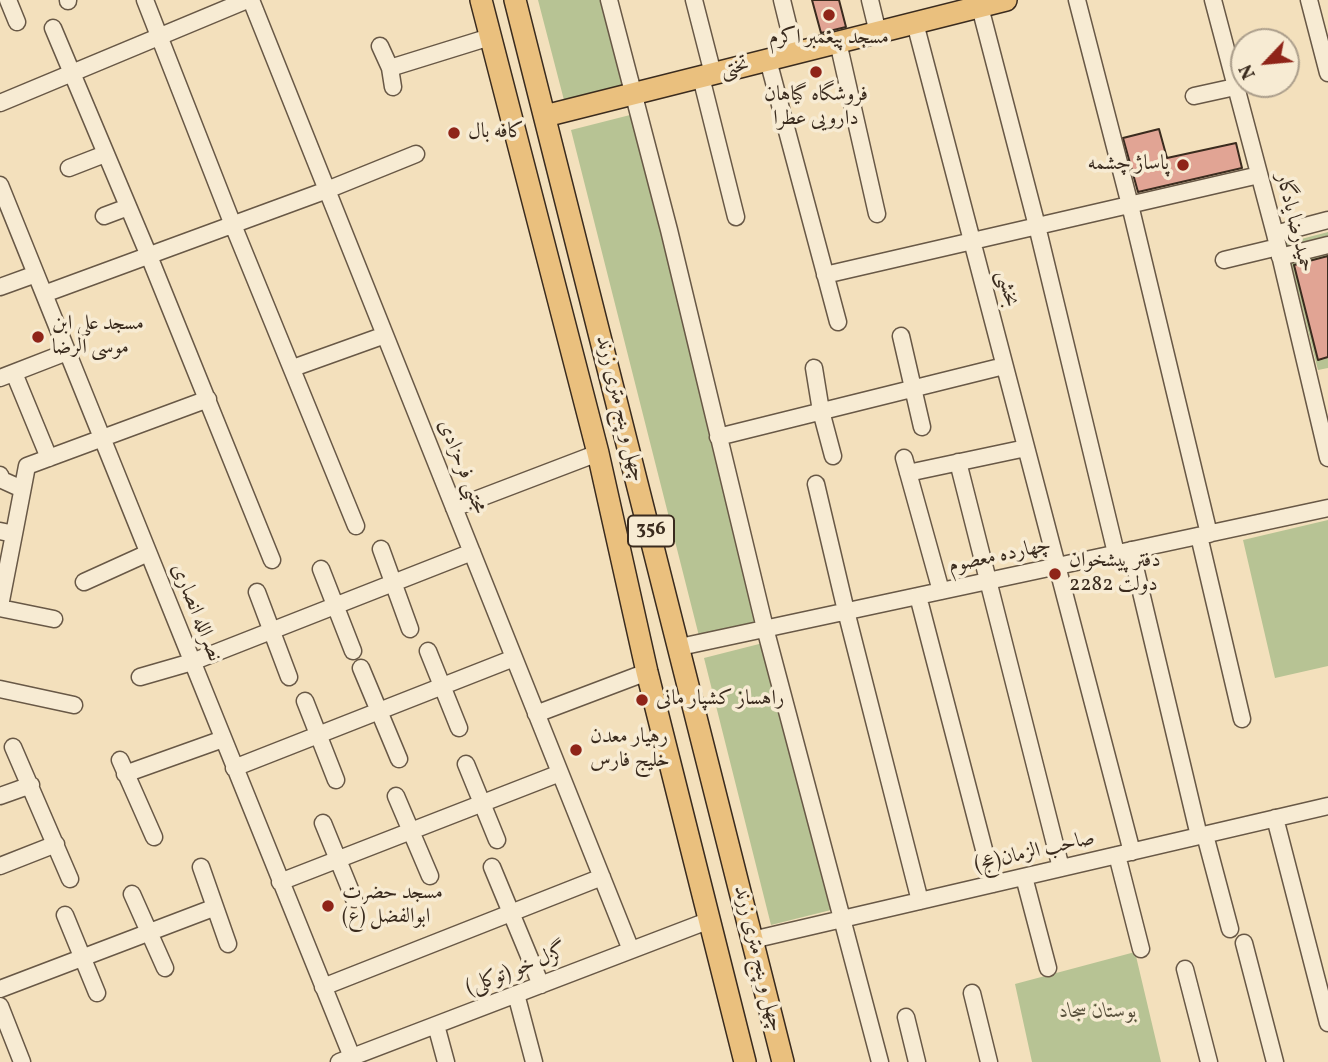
<!DOCTYPE html>
<html>
<head>
<meta charset="utf-8">
<style>
	body { margin:0 }
	#map { position:relative; width:1328px; height:1062px; overflow:hidden; background:#f3e0bc; font-family:Vollkorn,serif }
	canvas { display:block }
	.north { position:absolute; left:1230px; top:28px; width:70px; height:70px; box-sizing:border-box; background:#f7ebd3; border:2px solid #ab9e8b; border-radius:50%; rotate:244deg; font-size:19px; font-weight:700; line-height:28px; text-align:center; color:#3a2b1e }
	.north::after { content:''; display:block; margin:auto; width:24px; height:32px; background:#8f2418; clip-path:polygon(50% 0,100% 100%,50% 72%,0 100%) }
</style>
</head>
<body>
<div id="map">
<canvas width="1328" height="1062"></canvas>
<div class="north">N</div>
</div>
<script>
const g = document.querySelector('canvas').getContext('2d');
g.lineJoin = 'round';
function fillPath(path, color) { g.fillStyle = color; g.fill(path, 'evenodd'); }
const toPath = rows => new Path2D(rows.map(r => 'M' + r).join(''));
function stroke(path, color, width, dash) { g.strokeStyle = color; g.lineWidth = width; g.lineCap = dash ? 'butt' : 'round'; g.setLineDash(dash || []); g.stroke(path); }
function write(font, color, halo, rows, align = 'center') {
  g.font = font + ' Vollkorn,Amiri,serif'; g.lineWidth = 7; g.setLineDash([]); g.textBaseline = 'middle'; g.strokeStyle = halo; g.fillStyle = color; for (const [text, x, y, turn = 0] of rows) {
    g.save(); g.translate(x, y); g.rotate((+turn || 0) * Math.PI / 180); g.textAlign = isNaN(turn) ? turn : align; if (halo) g.strokeText(text, 0, 0); g.fillText(text, 0, 0); g.restore();
  }
}
fillPath(toPath([
	[538,0,606,0,628,88,565,104],
	[634,114,760,623,700,640,571,130],
	[1328,232,1328,368,1318,370,1286,243],
	[1328,520,1328,666,1275,678,1243,540],
	[767,642,835,909,771,925,704,658],
	[1135,952,1161,1062,1032,1062,1015,984]
]), '#b7c394');
const building = toPath([
	[812,0,839,0,846,27,821,33,812,0],
	[1159,129,1167,158,1236,143,1242,168,1138,192,1123,138,1159,129],
	[1328,256,1328,357,1318,360,1294,265,1328,256]
]);
fillPath(building, '#e1a494');
stroke(building, '#3a2b1e', 2);
const minor = toPath([
	[8,0,17,22],
	[68,0,68,1],
	[145,0,233,225,356,526],
	[251,0,631,950],
	[609,0,669,230,765,628,880,1062],
	[694,0,713,74],
	[782,0,795,53],
	[870,0,878,33],
	[1077,0,1130,205,1209,534],
	[1213,0,1275,234,1328,458],
	[1309,0,1328,73],
	[980,7,1037,226,1116,553],
	[915,23,1132,852],
	[53,28,149,256,272,560],
	[838,42,877,214],
	[380,46,390,68,393,87],
	[768,60,838,322],
	[390,68,490,37],
	[701,77,736,217],
	[1194,96,1235,87],
	[0,103,247,0],
	[69,168,105,154],
	[0,185,354,1062],
	[104,216,128,207],
	[1275,234,1328,220],
	[1280,257,1328,245],
	[1224,260,1278,247],
	[825,275,1259,175],
	[0,287,36,274],
	[44,294,327,190,416,154],
	[901,336,922,427],
	[293,368,385,335],
	[814,368,821,411,833,456],
	[14,373,49,458],
	[0,378,67,352],
	[718,437,1004,366],
	[904,458,941,591],
	[958,462,1061,868],
	[908,473,1026,448],
	[0,475,2,480,22,489],
	[816,484,846,611,920,901],
	[454,508,598,453],
	[0,531,14,534,27,466,208,399],
	[1199,536,1242,719],
	[381,549,410,629],
	[1131,550,1199,836],
	[321,569,353,651],
	[84,582,148,553],
	[257,592,289,677],
	[918,596,993,884],
	[0,606,14,534],
	[0,608,54,619],
	[680,647,1328,508],
	[428,651,459,728],
	[361,668,399,759],
	[140,677,192,662,472,552],
	[0,689,74,705],
	[305,701,336,780],
	[536,714,647,672],
	[13,747,70,879],
	[120,760,154,837],
	[466,764,497,840],
	[234,768,514,658],
	[125,774,223,739],
	[0,796,31,785],
	[396,796,430,876],
	[1275,818,1328,1023],
	[323,823,354,899],
	[1205,835,1230,929],
	[1117,855,1141,949],
	[0,866,56,844],
	[201,867,228,944],
	[492,867,541,985],
	[1024,877,1048,968],
	[280,882,560,773],
	[132,894,165,968],
	[65,915,97,993],
	[752,940,1328,806],
	[1244,943,1275,1062],
	[1185,969,1209,1062],
	[323,987,602,877],
	[0,989,213,908],
	[972,993,989,1062],
	[516,994,534,1062],
	[0,1006,22,1062],
	[906,1017,917,1062],
	[436,1025,446,1062],
	[339,1062,710,920]
]);
const major = toPath([
	[481,0,598,453,647,672,745,1062],
	[515,0,783,1062],
	[545,116,1006,0]
]);
stroke(minor, '#685846', 19);
stroke(major, '#3a2b1e', 24);
stroke(minor, '#f7ebd3', 16);
stroke(major, '#eac07e', 21);
for (const [x, y, r, color] of [
	[829,15,7,"#8f2418"],
	[816,72,7,"#8f2418"],
	[454,133,7,"#8f2418"],
	[1183,165,7,"#8f2418"],
	[38,337,7,"#8f2418"],
	[1055,574,7,"#8f2418"],
	[642,700,7,"#8f2418"],
	[576,750,7,"#8f2418"],
	[328,906,7,"#8f2418"]
]) { const dot = new Path2D(); dot.arc(x, y, r, 0, 2 * Math.PI); g.fillStyle = color; g.fill(dot); stroke(dot, '#f7ebd3', 2.5); }
for (const [x, y, w] of [
	[651,531,46]
]) { const box = new Path2D(); box.roundRect(x - w / 2, y - 15.5, w, 31, 5); g.fillStyle = '#f7ebd3'; g.fill(box); stroke(box, '#3a2b1e', 2); }
write('bold 19px', '#3a2b1e', null, [
	["356",651,531]
]);
write('21px', '#3a2b1e', '#f7ebd3', [
	["مسجد پیغمبر اکرم",829,39,"center"],
	["فروشگاه گیاهان",816,96,"center"],
	["دارویی عطرا",816,120,"center"],
	["کافه بال",468,133],
	["پاساژ چشمه",1169,165,"right"],
	["مسجد علی ابن",52,325],
	["موسی الرضا",52,349],
	["دفتر پیشخوان",1069,562],
	["دولت 2282",1069,586],
	["راهساز کشپار مانی",656,700],
	["رهیار معدن",590,738],
	["خلیج فارس",590,762],
	["مسجد حضرت",342,894],
	["ابوالفضل (ع)",342,918]
], 'left');
write('21px', '#3a2b1e', '#f7ebd3', [
	["تختی",735,69,-14],
	["حمیدرضا یادگار",1293,223,76],
	["بخشی",1006,289,75],
	["چهل و پنج متری زرند",619,409,76],
	["مجتبی فرحزادی",461,467,68],
	["چهارده معصوم",1000,557,-12],
	["نصرالله انصاری",195,613,68],
	["صاحب الزمان(عج)",1035,853,-13],
	["چهل و پنج متری زرند",757,959,76],
	["گزل خو (توکلی)",517,971,-21]
]);
write('italic 21px', '#59513c', '#f7ebd3', [
	["بوستان سجاد",1098,1013]
]);
</script>
</body>
</html>
